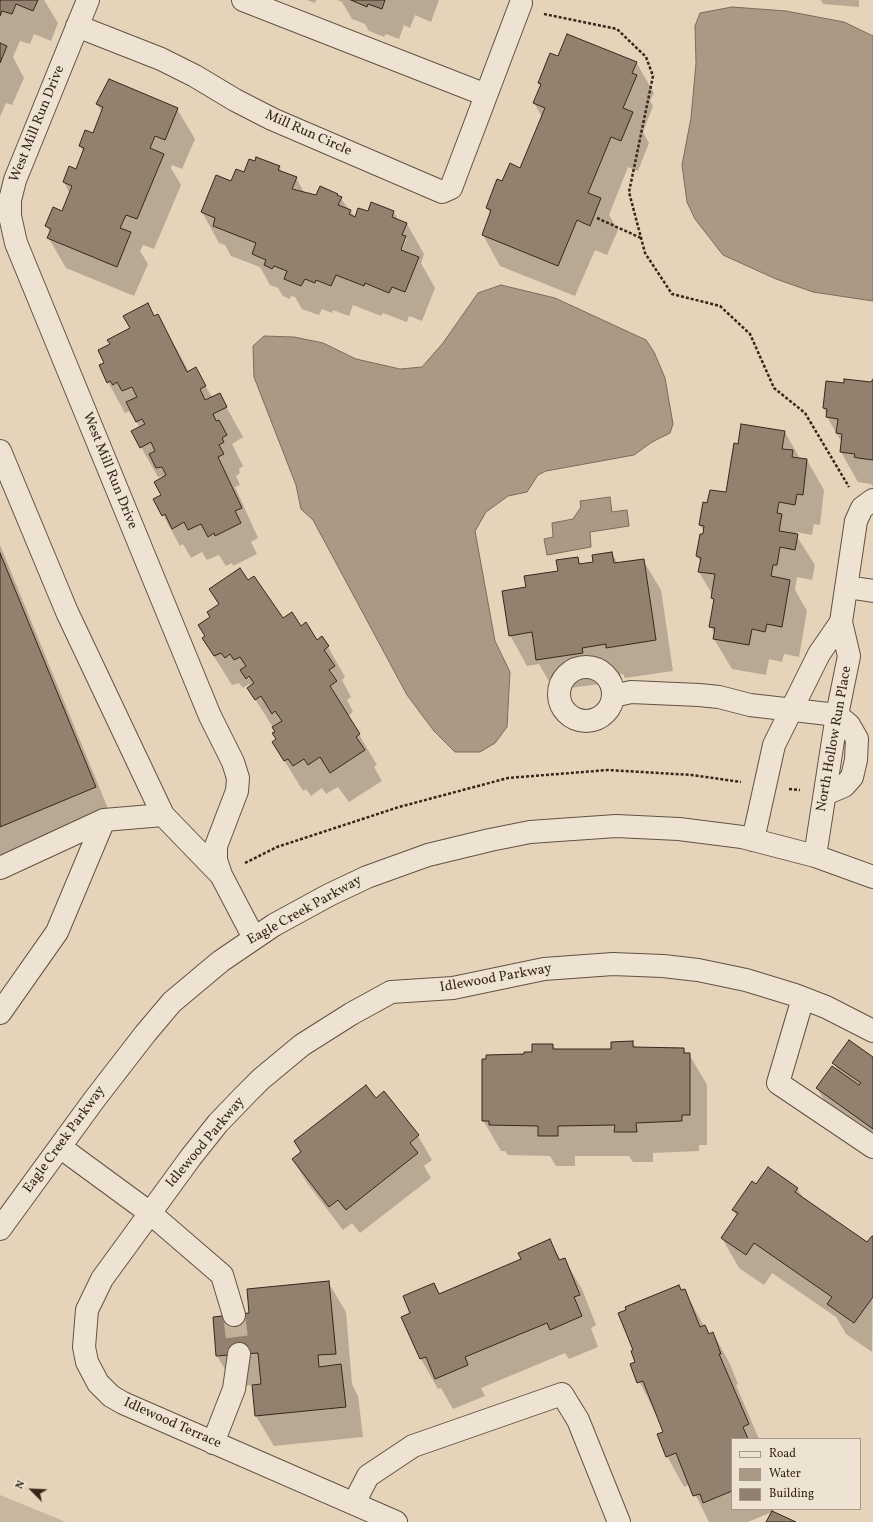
<!DOCTYPE html>
<html>
<head>
<meta charset="utf-8">
<style>
	body { margin:0 }
	#map { position:relative; width:873px; height:1522px; overflow:hidden; background:#e5d4ba; font-family:Vollkorn,serif }
	canvas { display:block }
	.legend { position:absolute; left:731px; top:1438px; width:130px; height:72px; box-sizing:border-box; background:#eee3d2; border:1px solid #a59889; margin:0; padding:5px 7px; list-style:none; font-size:12px; color:#37271b }
	.legend li { display:flex; align-items:center; gap:8px; height:20px }
	.legend b { width:20px; border:1px solid #a59889 }
	.north { position:absolute; left:12px; top:1470px; width:40px; height:40px; -webkit-text-stroke:3px #eee3d2; paint-order:stroke; rotate:294deg; font-size:11px; font-weight:700; line-height:16px; text-align:center; color:#37271b }
	.north::after { content:''; display:block; margin:auto; width:14px; height:18px; background:#37271b; clip-path:polygon(50% 0,100% 100%,50% 72%,0 100%) }
</style>
</head>
<body>
<div id="map">
<canvas width="873" height="1522"></canvas>
<ul class="legend">
<li><b style="height:5px;background:#eee3d2"></b>Road</li>
<li><b style="height:11px;background:#aa9984"></b>Water</li>
<li><b style="height:11px;background:#91816e"></b>Building</li>
</ul>
<div class="north">N</div>
</div>
<script>
const g = document.querySelector('canvas').getContext('2d');
g.lineJoin = 'round';
function fillPath(path, color) { g.fillStyle = color; g.fill(path, 'evenodd'); }
const toPath = rows => new Path2D(rows.map(r => 'M' + r).join(''));
function stroke(path, color, width, dash) { g.strokeStyle = color; g.lineWidth = width; g.lineCap = dash ? 'butt' : 'round'; g.setLineDash(dash || []); g.stroke(path); }
function write(font, color, halo, rows, align = 'center') {
  g.font = font + ' Vollkorn,serif'; g.lineWidth = 3; g.setLineDash([]); g.textBaseline = 'middle'; g.strokeStyle = halo; g.fillStyle = color; for (const [text, x, y, turn = 0] of rows) {
    g.save(); g.translate(x, y); g.rotate((+turn || 0) * Math.PI / 180); g.textAlign = isNaN(turn) ? turn : align; if (halo) g.strokeText(text, 0, 0); g.fillText(text, 0, 0); g.restore();
  }
}
fillPath(toPath([
	[0,1495,66,1522,0,1522]
]), '#c7b79f');
const water = toPath([
	[732,7,786,11,844,22,873,36,873,301,813,292,776,279,723,255,695,219,687,202,682,165,691,118,696,63,695,26,700,13,732,7],
	[501,285,555,298,646,340,654,352,665,378,673,424,670,433,652,442,634,455,546,471,538,475,527,492,508,496,486,512,475,531,495,641,510,672,507,727,495,743,480,752,455,752,434,731,407,695,313,520,301,509,296,485,254,377,253,346,264,336,294,337,323,343,356,359,400,369,422,367,443,343,478,293,501,285],
	[610,497,612,512,627,510,629,526,590,532,591,547,547,555,544,539,553,537,552,523,573,519,581,507,580,501,610,497]
]);
fillPath(water, '#aa9984');
stroke(water, '#7c6b5a', 1);
fillPath(toPath([
	[0,0,44,0,58,23,51,41,34,34,30,44,20,41,13,57,24,78,12,105,6,103,0,117],
	[307,0,316,0,315,3],
	[337,0,439,0,431,22,415,15,410,28,404,25,399,39,386,34,384,37,369,31,365,24,352,19,342,2],
	[821,0,859,0,859,7,823,4],
	[559,57,636,62,654,93,650,101,653,106,643,132,649,143,638,171,628,167,609,215,618,230,607,255,595,250,575,296,500,266,483,235,491,215,487,208,503,183,521,169,542,117,534,103,541,85,539,83],
	[97,104,177,109,195,139,182,169,172,165,171,168,181,185,154,249,143,245,140,251,148,264,134,296,66,268,48,237,50,233,47,226,62,213,70,194,64,182,76,170,84,152,80,146,93,134,102,113],
	[279,167,282,172,296,178,304,192,316,197,337,194,356,218,368,212,394,212,398,220,407,224,424,254,421,263,435,288,422,321,409,316,407,322,383,313,381,316,353,305,349,316,333,310,332,313,322,309,319,315,302,309,295,297,291,296,290,299,283,296,278,288,270,285,260,267,231,256,225,245,219,243,202,212,216,176,232,182,245,173],
	[404,238,407,238,400,255,398,254],
	[158,315,189,372,195,369,212,397,219,394,243,437,232,444,243,466,239,469,240,473,236,476,240,485,235,487,258,538,251,542,257,554,233,566,232,563,226,566,219,555,207,560,202,552,191,558,183,544,180,546,163,515,163,478,162,476,158,477,141,447,140,428,133,414,131,415,129,411,125,413,108,382,105,363],
	[873,380,873,487,871,484,858,482,841,452,842,443,827,417,824,408,845,384,872,383],
	[785,432,800,459,807,460,824,490,820,525,814,524,812,535,796,532,796,535,815,565,812,580,797,577,795,590,807,611,799,657,784,654,782,662,769,659,766,675,732,669,714,639,715,635,710,626,714,602,712,598,712,594,699,572,701,563,697,556,700,535,704,535,704,532,700,525,708,504,727,494,739,445],
	[0,545,109,811,0,856],
	[612,553,618,564,643,560,661,590,673,671,625,678,623,674,599,678,600,684,554,690,539,664,527,666,510,635,527,588,559,572,577,558,581,565,594,563],
	[247,581,282,620,301,627,317,641,328,647,345,677,342,680,351,697,347,700,353,712,348,716,377,765,374,767,382,781,349,802,338,787,326,794,322,788,311,796,306,789,303,791,273,742,277,740,276,732,248,688,250,686,249,684,243,688,239,683,232,685,203,639,206,637,211,618,219,605,210,590],
	[632,1042,636,1048,684,1049,686,1054,689,1054,707,1085,707,1145,699,1145,699,1151,653,1153,653,1162,633,1162,629,1156,575,1156,575,1166,556,1166,550,1156,508,1155,505,1151,501,1151,483,1120,525,1055,553,1045,556,1050,612,1050],
	[873,1058,873,1142,831,1112,817,1088,839,1072,834,1063],
	[384,1092,418,1136,432,1160,424,1166,431,1178,360,1233,352,1223,343,1230,307,1183,293,1160,301,1153,295,1142,376,1099],
	[756,1185,797,1188,804,1200,867,1244,873,1238,872,1352,846,1334,836,1317,772,1273,764,1285,739,1268,722,1238,737,1216,733,1210],
	[550,1241,561,1260,564,1259,582,1289,596,1325,591,1328,598,1347,569,1359,565,1353,481,1388,485,1396,453,1409,441,1388,438,1389,421,1359,403,1317,411,1314,434,1284,440,1294,522,1260],
	[328,1282,346,1312,352,1384,358,1396,363,1437,274,1446,256,1416,253,1385,235,1386,217,1356,214,1317,250,1314],
	[684,1290,709,1335,713,1333,730,1364,738,1384,736,1385,759,1439,732,1439,732,1509,772,1509,773,1513,794,1522,767,1522,772,1512,748,1522,709,1522,690,1484,684,1487,667,1456,665,1432,631,1365,637,1362,681,1291]
]), '#0003');
const building = toPath([
	[0,0,38,0,33,11,16,4,12,14,2,11,0,16,0,0],
	[351,0,385,0,382,9,368,4,367,7,351,0],
	[567,34,637,62,632,73,637,75,623,108,633,112,621,141,611,137,588,193,601,198,590,226,577,220,558,266,482,235,491,210,486,208,497,179,502,181,510,163,520,168,545,108,533,103,541,84,538,83,550,53,558,56,567,34],
	[0,43,7,46,0,63,0,43],
	[109,79,178,108,165,140,155,136,150,148,164,154,137,219,126,215,120,228,131,232,117,267,47,238,51,229,45,226,53,207,62,211,72,186,63,182,69,166,76,169,84,148,79,146,85,130,93,133,103,107,96,104,109,79],
	[256,157,280,166,278,170,297,177,292,189,316,195,320,186,338,194,337,195,342,197,338,205,351,210,349,214,355,217,358,208,368,211,371,202,394,211,392,217,407,223,402,235,406,236,401,250,419,257,405,292,392,287,389,293,365,283,364,286,336,275,331,286,316,280,315,283,305,279,301,286,284,279,287,271,274,266,272,269,264,265,266,260,252,254,256,243,213,226,215,218,201,212,216,175,231,181,236,169,244,172,249,159,255,161,256,157],
	[148,303,154,316,158,314,187,372,196,367,206,386,200,389,205,400,220,393,227,407,213,414,216,421,219,420,227,435,222,438,224,442,219,445,224,454,218,457,242,508,235,511,241,523,215,536,214,533,208,537,201,524,188,530,184,522,172,529,165,514,162,516,153,499,161,495,154,482,166,475,162,467,156,468,149,454,155,451,151,442,140,448,131,431,145,424,142,419,136,422,126,402,137,397,132,387,122,391,117,382,113,385,110,381,107,383,99,365,104,363,98,350,110,344,107,340,130,328,123,316,148,303],
	[844,379,871,382,873,379,873,460,858,458,854,457,855,454,840,452,842,434,836,433,838,419,826,417,827,409,823,408,826,381,844,383,844,379],
	[741,424,785,431,782,449,793,450,792,457,807,459,803,495,797,494,795,505,779,502,777,513,782,514,779,531,798,534,795,550,780,547,777,565,773,565,771,576,790,580,782,627,767,624,765,632,752,629,749,645,713,639,715,628,709,627,714,599,711,598,715,574,698,572,701,558,696,556,700,534,703,534,704,526,699,525,703,502,707,503,710,490,726,492,734,443,738,444,741,424],
	[612,552,614,563,644,559,656,640,606,648,606,644,582,648,583,653,536,660,532,632,509,636,502,591,526,587,524,576,558,571,556,560,578,557,579,564,593,562,592,555,612,552],
	[0,553,96,787,0,827,0,553],
	[240,568,248,580,254,576,283,618,292,612,301,626,306,622,317,640,322,636,329,646,324,650,335,666,329,670,337,681,330,686,360,734,356,737,365,750,330,773,320,757,308,765,304,759,293,766,288,759,284,761,272,742,276,739,272,733,275,732,272,727,282,721,275,711,272,714,261,696,255,700,247,688,254,683,249,676,246,679,240,670,246,666,240,657,234,660,230,654,225,658,221,653,214,656,202,638,205,636,198,625,210,617,207,612,219,604,209,589,240,568],
	[849,1040,873,1057,873,1129,816,1088,832,1066,859,1085,861,1083,832,1063,849,1040],
	[633,1041,633,1047,684,1048,684,1053,690,1053,690,1115,682,1115,682,1121,636,1123,637,1132,614,1132,615,1125,558,1126,558,1136,538,1136,538,1126,489,1125,489,1121,482,1121,482,1059,486,1059,486,1055,524,1054,524,1052,532,1052,532,1044,553,1044,553,1049,611,1049,611,1042,633,1041],
	[366,1085,376,1098,384,1091,419,1135,410,1143,418,1153,346,1210,338,1200,329,1207,292,1159,301,1152,294,1141,366,1085],
	[768,1167,798,1188,795,1192,867,1242,872,1236,873,1236,873,1297,854,1323,827,1304,832,1297,754,1243,746,1255,721,1238,738,1213,732,1210,752,1181,756,1184,768,1167],
	[550,1239,559,1260,565,1258,580,1295,574,1297,582,1316,550,1330,547,1323,465,1357,468,1365,435,1379,426,1357,420,1359,401,1317,410,1313,403,1296,434,1283,439,1294,521,1259,518,1253,550,1239],
	[329,1281,336,1354,318,1355,319,1367,341,1364,346,1407,255,1416,252,1385,261,1384,258,1353,216,1356,213,1317,249,1313,247,1289,329,1281],
	[679,1285,681,1290,685,1289,700,1327,705,1325,709,1334,713,1332,721,1354,719,1354,749,1424,743,1427,748,1439,732,1439,732,1491,703,1503,700,1494,693,1496,676,1453,666,1457,657,1434,663,1432,643,1381,637,1383,630,1364,635,1362,631,1351,633,1350,618,1313,626,1310,625,1307,679,1285],
	[772,1511,796,1522,766,1522,772,1511]
]);
fillPath(building, '#91816e');
stroke(building, '#37271b', 1);
stroke(toPath([
	[234,1315,239,1354]
]), '#c2b19a', 22, [22, 11]);
const minor = toPath([
	[88,0,15,180,10,200,10,216,16,243,196,682,210,716,233,762,238,778,237,791,216,846,216,860,221,875,254,938],
	[243,0,486,95],
	[77,26,161,59,195,76,235,100,272,119,442,192,451,188,521,3],
	[0,451,67,612,163,815],
	[847,587,873,591],
	'559 694a27 27 0 1 1 54 0a27 27 0 1 1-54 0Z',
	[613,696,631,692,699,695,719,697,750,705,837,715,849,725,857,739,856,760,852,777,844,786,825,794],
	[753,840,774,745,819,654,841,622,856,521,862,508,873,500],
	[815,856,837,715,849,656,841,622],
	[0,868,104,820,163,815,221,875],
	[803,998,778,1083,873,1147],
	[0,1013,57,932,104,820],
	[60,1147,150,1213,222,1275,234,1315],
	[0,1229,94,1100,145,1034,172,1002,221,961,274,925,329,895,367,877,428,855,490,840,530,832,616,826,679,829,742,837,815,856,873,877],
	[213,1443,234,1389,239,1354],
	[354,1503,368,1476,413,1446,562,1394,578,1420,619,1522],
	[396,1522,123,1403,111,1396,98,1383,87,1362,84,1347,87,1310,102,1279,191,1157,218,1123,245,1095,261,1079,302,1045,351,1014,391,992,453,988,544,969,613,964,663,966,698,970,746,980,795,995,826,1007,873,1031]
]);
stroke(minor, '#625243', 24);
stroke(toPath([
	[544,14,617,29,646,57,653,76,629,192,645,253,672,294,720,306,750,334,774,388,805,413,849,487],
	[597,218,641,238],
	[789,789,800,790],
	[245,863,277,847,399,807,508,778,608,770,692,775,741,782]
]), '#37271b', 2.5, [3, 2]);
stroke(minor, '#eee3d2', 22);
write('14px', '#37271b', '#eee3d2', [
	["West Mill Run Drive",38,124,-68],
	["Mill Run Circle",308,134,24],
	["West Mill Run Drive",109,471,68],
	["North Hollow Run Place",835,739,-80],
	["Eagle Creek Parkway",305,911,-29],
	["Idlewood Parkway",496,979,-10],
	["Eagle Creek Parkway",65,1140,-54],
	["Idlewood Parkway",206,1143,-50],
	["Idlewood Terrace",172,1424,24]
]);
</script>
</body>
</html>
